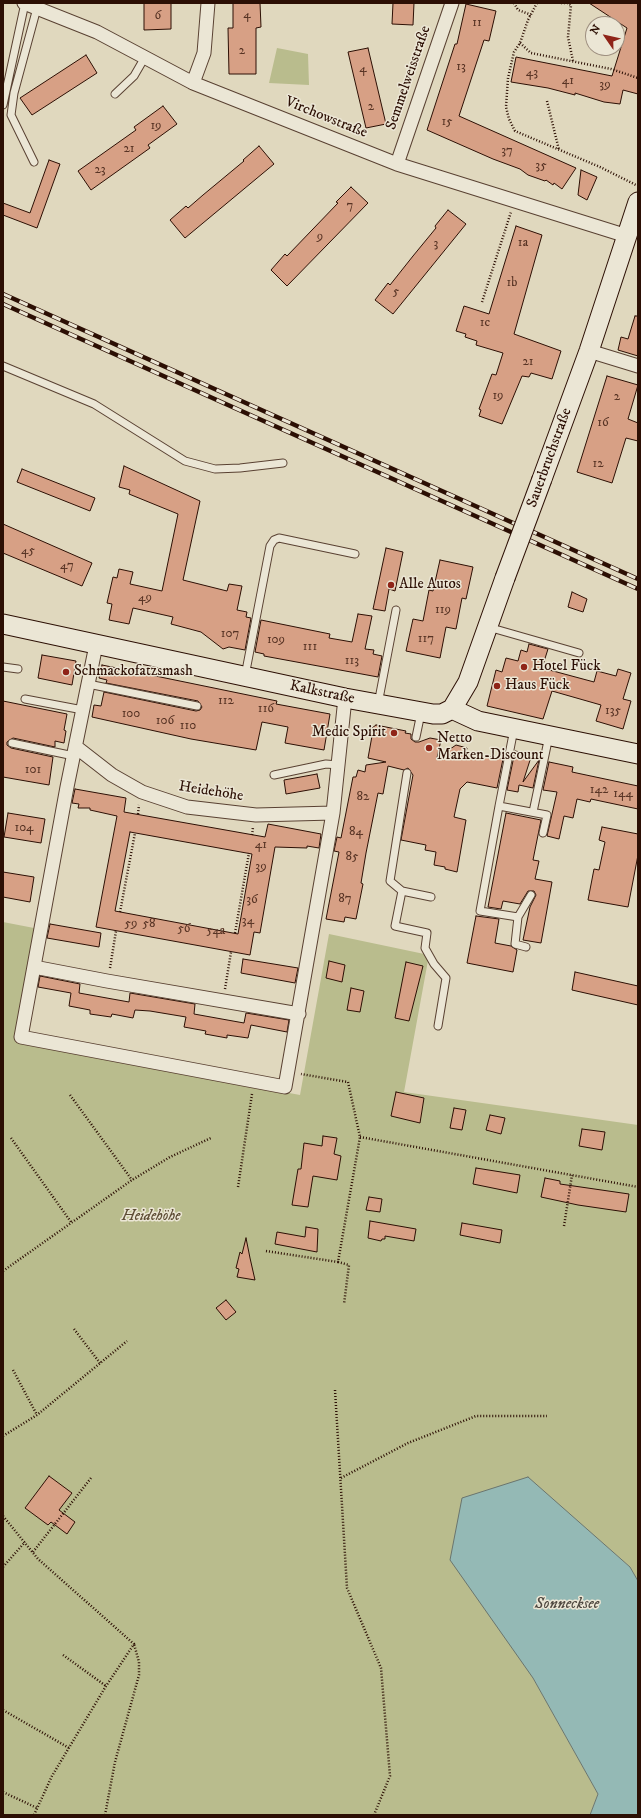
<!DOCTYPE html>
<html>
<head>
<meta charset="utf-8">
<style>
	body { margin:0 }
	#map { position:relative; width:641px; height:1818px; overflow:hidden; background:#e0d8be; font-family:"IM FELL DW Pica",serif }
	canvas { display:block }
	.frame { position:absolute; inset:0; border:4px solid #2c0f04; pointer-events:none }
	.north { position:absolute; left:585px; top:16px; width:40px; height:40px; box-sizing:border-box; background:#ebe6d5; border:1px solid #9f9081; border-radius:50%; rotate:304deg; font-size:11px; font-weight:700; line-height:16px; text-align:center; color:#2c0f04 }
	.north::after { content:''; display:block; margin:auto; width:14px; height:18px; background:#8f2418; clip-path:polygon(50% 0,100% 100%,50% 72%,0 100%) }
</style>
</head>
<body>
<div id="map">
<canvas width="641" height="1818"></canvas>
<div class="frame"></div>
<div class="north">N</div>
</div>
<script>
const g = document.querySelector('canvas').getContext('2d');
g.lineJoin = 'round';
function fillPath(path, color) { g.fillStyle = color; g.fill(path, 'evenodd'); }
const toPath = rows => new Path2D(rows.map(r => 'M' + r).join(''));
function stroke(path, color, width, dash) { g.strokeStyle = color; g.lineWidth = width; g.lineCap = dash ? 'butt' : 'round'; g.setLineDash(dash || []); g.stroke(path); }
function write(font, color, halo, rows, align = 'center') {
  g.font = font + ' "IM FELL DW Pica",serif'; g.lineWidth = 3; g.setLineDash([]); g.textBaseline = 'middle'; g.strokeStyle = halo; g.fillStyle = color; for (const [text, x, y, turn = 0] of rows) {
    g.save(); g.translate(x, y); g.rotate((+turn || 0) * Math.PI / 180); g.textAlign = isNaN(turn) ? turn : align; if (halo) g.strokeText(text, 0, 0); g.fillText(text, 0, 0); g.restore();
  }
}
fillPath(toPath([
	[277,48,308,54,309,85,269,83],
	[3,922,34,928,15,1042,300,1095,329,934,429,955,404,1092,638,1125,638,1581,630,1567,528,1478,533,1678,598,1794,590,1815,3,1815]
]), '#b9bc8d');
const water = toPath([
	[528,1477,630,1567,638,1581,638,1815,590,1815,598,1794,533,1678,450,1560,462,1498,528,1477]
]);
fillPath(water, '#94b9b5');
stroke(water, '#6a756e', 1);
const building = toPath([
	[144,3,171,3,171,29,144,30,144,3],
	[233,3,260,3,261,27,256,28,256,74,229,74,228,28,233,28,233,3],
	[393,3,414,3,413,25,392,24,393,3],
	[589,3,638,3,638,94,623,90,620,104,604,102,575,93,575,95,548,88,511,82,516,57,612,76,627,28,589,3],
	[466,4,496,11,489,41,484,40,459,116,576,168,562,189,554,183,553,185,546,180,545,181,528,175,520,169,493,159,427,130,455,44,457,44,466,4],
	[368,48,386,124,366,128,348,52,368,48],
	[86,55,97,73,32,115,20,98,86,55],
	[163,106,177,124,148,145,150,148,91,190,78,171,136,130,134,127,163,106],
	[259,146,274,164,185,238,170,220,186,206,188,208,203,195,244,161,243,160,259,146],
	[49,160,60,164,37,228,3,215,3,203,30,213,49,160],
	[581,170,597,177,587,200,578,195,581,170],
	[351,187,368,203,287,286,271,270,285,254,287,256,338,203,336,202,351,187],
	[448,210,466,224,393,314,375,300,388,283,390,285,413,256,436,228,435,226,448,210],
	[516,226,542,235,514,334,561,351,552,379,531,373,529,377,522,376,502,424,479,416,481,410,479,409,492,374,496,375,503,353,476,345,477,341,465,337,466,334,456,331,464,306,489,314,516,226],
	[635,316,638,316,638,356,618,350,621,337,628,339,635,316],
	[607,376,638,385,628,419,638,423,638,441,626,438,612,483,577,472,607,376],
	[124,466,200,501,183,580,227,591,229,584,242,586,237,610,247,612,246,617,251,618,245,650,229,647,223,649,201,632,171,624,173,617,133,608,129,624,109,620,112,604,107,603,113,577,117,578,119,569,133,572,130,584,162,591,178,514,129,494,130,490,119,487,124,466],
	[22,469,95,498,90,511,17,482,22,469],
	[3,524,92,563,82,586,3,553,3,524],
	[386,548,403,552,395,591,389,589,385,611,373,609,386,548],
	[440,560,473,567,466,599,462,598,456,629,446,627,440,658,406,651,413,619,423,621,429,590,433,591,440,560],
	[572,592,587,599,583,612,568,607,572,592],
	[358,614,372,616,365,649,374,650,373,654,382,656,378,677,264,656,264,654,255,652,261,620,330,634,329,638,352,642,358,614],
	[529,644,548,649,542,668,594,682,597,671,616,676,618,669,631,673,623,699,631,701,623,729,596,721,601,705,552,691,543,719,487,706,496,670,502,672,506,658,518,661,521,650,527,652,529,644],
	[42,655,76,661,72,685,38,678,42,655],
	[102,665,277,701,276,704,330,714,324,750,285,743,288,727,262,722,256,750,191,739,92,717,94,705,101,706,104,692,196,711,200,710,202,707,198,701,106,683,107,680,99,678,102,665],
	[3,701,67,714,64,730,66,731,64,743,55,741,55,747,13,738,7,742,7,745,11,748,53,757,49,785,3,777,3,701],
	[376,725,406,731,405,733,411,734,411,739,415,742,419,742,430,738,441,740,437,758,456,745,467,748,466,752,503,759,497,788,467,782,460,789,454,817,466,820,457,872,445,869,445,867,434,865,436,852,425,850,426,845,401,840,413,775,408,768,404,770,388,766,383,794,378,793,366,853,361,883,363,884,356,919,345,917,344,922,326,919,339,852,334,851,337,837,341,838,353,777,356,777,358,770,365,772,366,765,386,762,368,758,372,736,371,734,372,728,376,725],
	[515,751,532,754,523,782,539,760,533,788,519,785,518,792,507,790,515,751],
	[549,762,573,767,572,772,638,786,638,809,591,799,590,802,577,799,573,818,564,816,559,839,547,836,557,792,543,790,549,762],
	[317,774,320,788,286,794,284,780,317,774],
	[75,789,126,798,124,812,265,837,268,824,321,834,319,848,307,846,307,848,275,847,260,933,254,932,250,955,96,927,117,816,90,810,90,808,78,808,79,804,72,803,75,789],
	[130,832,252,854,238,934,115,911,130,832],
	[8,813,45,819,41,843,4,837,8,813],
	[506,813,541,820,533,860,539,861,535,879,552,882,541,943,523,940,530,907,536,895,534,891,528,891,520,904,503,901,501,909,488,907,506,813],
	[602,827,638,834,638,855,628,907,588,900,594,869,599,870,605,842,599,840,602,827],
	[3,872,34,877,30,902,3,897,3,872],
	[476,916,499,919,495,943,511,946,517,950,513,972,467,963,476,916],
	[50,924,101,933,99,947,47,938,50,924],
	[243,959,298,968,295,983,241,973,243,959],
	[329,961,345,965,342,982,326,978,329,961],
	[406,962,423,966,409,1021,395,1018,406,962],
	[575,972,638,986,638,1005,572,990,575,972],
	[40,976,80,984,79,993,129,1002,130,993,195,1004,194,1014,244,1023,246,1013,289,1020,287,1032,251,1025,248,1038,227,1035,227,1038,205,1034,206,1031,184,1027,186,1017,150,1011,135,1010,133,1018,112,1014,111,1017,90,1014,90,1010,69,1006,71,993,38,987,40,976],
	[351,988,364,991,360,1012,347,1010,351,988],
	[396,1092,424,1098,420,1123,391,1116,396,1092],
	[454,1108,466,1110,462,1130,450,1128,454,1108],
	[490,1115,505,1118,501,1134,486,1130,490,1115],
	[582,1129,605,1132,602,1150,579,1146,582,1129],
	[323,1136,337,1138,334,1154,341,1156,337,1180,313,1176,308,1207,292,1205,298,1169,301,1169,304,1143,322,1146,323,1136],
	[476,1168,520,1175,517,1193,473,1184,476,1168],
	[545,1178,560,1181,560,1184,629,1194,626,1212,578,1205,541,1197,545,1178],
	[369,1197,382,1199,380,1212,366,1210,369,1197],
	[370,1221,416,1229,414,1241,385,1236,385,1239,382,1239,381,1241,368,1238,370,1221],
	[462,1223,502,1230,500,1243,460,1235,462,1223],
	[306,1227,318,1229,317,1252,275,1244,277,1232,305,1237,306,1227],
	[246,1238,250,1258,255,1280,237,1277,239,1269,236,1268,240,1252,242,1254,246,1238],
	[226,1300,236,1312,226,1320,216,1308,226,1300],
	[49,1476,72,1493,59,1510,75,1522,67,1534,51,1522,48,1525,25,1508,49,1476]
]);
fillPath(building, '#d7a085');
stroke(building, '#2c0f04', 1);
const lane = toPath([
	[115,94,134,76,145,57],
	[3,105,25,3],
	[34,162,11,115,14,93,37,8],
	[3,366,94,404,185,461,215,469,240,468,283,463],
	[488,627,579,653],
	[3,667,18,669],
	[245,676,270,546,274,540,279,538,355,554],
	[88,684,197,706],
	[25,699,83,710],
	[378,704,396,610],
	[514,729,499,806,547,815,543,833],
	[416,737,421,713],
	[12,743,74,756],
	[274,775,326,764,338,765],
	[499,806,480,911,518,917,515,944,526,947],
	[533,812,549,736],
	[402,891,390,881,407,773],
	[431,897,402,891,395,926,427,933,425,948,434,964,446,978,438,1026],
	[518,917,531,895]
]);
const street = toPath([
	[24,3,97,32,193,83,397,164,627,236],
	[193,83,204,53,208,3],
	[397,164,452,3],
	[589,351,638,366],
	[96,645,67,787,21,1037,285,1087,333,813,345,698],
	[76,747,112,775,142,792,187,807,256,815,333,813],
	[34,967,107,981,299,1014]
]);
const secondary = toPath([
	[542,479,589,351,638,202],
	[3,624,345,698,433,714,442,714,452,709,468,682,505,578],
	[452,709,478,721,638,754]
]);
stroke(lane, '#594132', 9);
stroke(street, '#594132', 15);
stroke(secondary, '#2c0f04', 21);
stroke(toPath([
	[514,3,518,10,529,14,530,16],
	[537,3,528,20,520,43,514,52,508,78,506,107,509,119,515,131,600,167,636,185],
	[561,3,568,3,571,5,568,37,573,61],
	[520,43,531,53,611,69,638,78],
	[547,101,559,150],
	[482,302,511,212],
	[138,814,139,805],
	[252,835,253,827],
	[120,912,135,833],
	[235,933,249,853],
	[110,968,116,931],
	[225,989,231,952],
	[70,1095,132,1180],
	[360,1137,638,1187],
	[11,1138,71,1222],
	[238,1187,252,1094],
	[564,1226,572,1175],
	[266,1251,338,1262,360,1137,348,1082,301,1074],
	[338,1262,349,1265,344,1304],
	[3,1271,132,1180,170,1157,211,1138],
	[74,1329,100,1363],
	[13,1370,37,1415],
	[335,1390,347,1588,381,1668,390,1776,374,1815],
	[3,1436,37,1415,127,1341],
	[341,1478,408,1443,476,1416,547,1416],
	[3,1516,38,1559,134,1644,106,1686,52,1776,34,1815],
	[33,1552,91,1478],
	[3,1567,25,1542],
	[63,1655,106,1686],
	[3,1710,69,1748],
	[3,1792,37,1808],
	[105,1815,115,1762,139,1675,139,1662,134,1644]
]), '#2c0f04', 2.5, [1, 2]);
stroke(lane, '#ebe6d5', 7);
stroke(street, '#ebe6d5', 13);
stroke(secondary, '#ebe6d5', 19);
const rail = toPath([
	[3,294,638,579],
	[3,304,638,589]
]);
stroke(rail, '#2c0f04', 4.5);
stroke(rail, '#ebe6d5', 3, [9]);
const secondaryBridge = toPath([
	[505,578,542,479]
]);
stroke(secondaryBridge, '#2c0f04', 21, []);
stroke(secondaryBridge, '#ebe6d5', 19);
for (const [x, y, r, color] of [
	[391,585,4,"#8f2418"],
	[524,667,4,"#8f2418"],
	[66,672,4,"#8f2418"],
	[497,686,4,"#8f2418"],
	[394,733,4,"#8f2418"],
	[429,748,4,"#8f2418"]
]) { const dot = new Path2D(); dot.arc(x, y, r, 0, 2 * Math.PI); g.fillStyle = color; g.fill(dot); stroke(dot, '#ebe6d5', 1.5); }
write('13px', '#573324', null, [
	["4",247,15],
	["6",158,16],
	["11",477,23],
	["2",242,51],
	["13",461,67],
	["4",363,69],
	["43",532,73],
	["41",568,81],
	["39",605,85],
	["2",371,107],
	["15",447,122],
	["19",156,126],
	["21",129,149],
	["37",507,151],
	["35",541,166],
	["23",100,170],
	["7",350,206],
	["9",320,237],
	["1a",523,243],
	["3",436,244],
	["1b",512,283],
	["5",396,292],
	["1c",485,323],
	["21",528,362],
	["19",498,396],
	["2",617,397],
	["16",603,423],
	["12",598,464],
	["45",28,551],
	["47",67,566],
	["49",145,598],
	["119",443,610],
	["107",230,634],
	["117",426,639],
	["109",276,640],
	["111",310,647],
	["113",352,661],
	["112",226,701],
	["116",266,709],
	["135",613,711],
	["100",131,714],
	["106",165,721],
	["110",188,726],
	["101",33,770],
	["142",599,790],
	["144",623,794],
	["82",363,797],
	["104",24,828],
	["84",356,832],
	["41",261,845],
	["85",352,857],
	["39",261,867],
	["87",345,899],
	["36",252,900],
	["34",248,921],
	["59",131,924],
	["58",149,924],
	["56",184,929],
	["54a",216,931]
]);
write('15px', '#2c0f04', '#ebe6d5', [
	["Semmelweisstraße",409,78,-71],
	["Virchowstraße",326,118,22],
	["Sauerbruchstraße",550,458,-70],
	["Kalkstraße",322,693,12],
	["Heidehöhe",211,792,9]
]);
write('15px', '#2c0f04', '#ebe6d5', [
	["Alle Autos",399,585],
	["Hotel Fück",532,667],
	["Schmackofatzsmash",74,672],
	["Haus Fück",505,686],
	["Medic Spirit",386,733,"right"],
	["Netto",437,739],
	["Marken-Discount",437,756]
], 'left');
write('italic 15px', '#5d4c34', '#ebe6d5', [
	["Heidehöhe",151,1217]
]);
write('italic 16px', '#504a42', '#ebe6d5', [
	["Sonnecksee",567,1605]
]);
</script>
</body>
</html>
